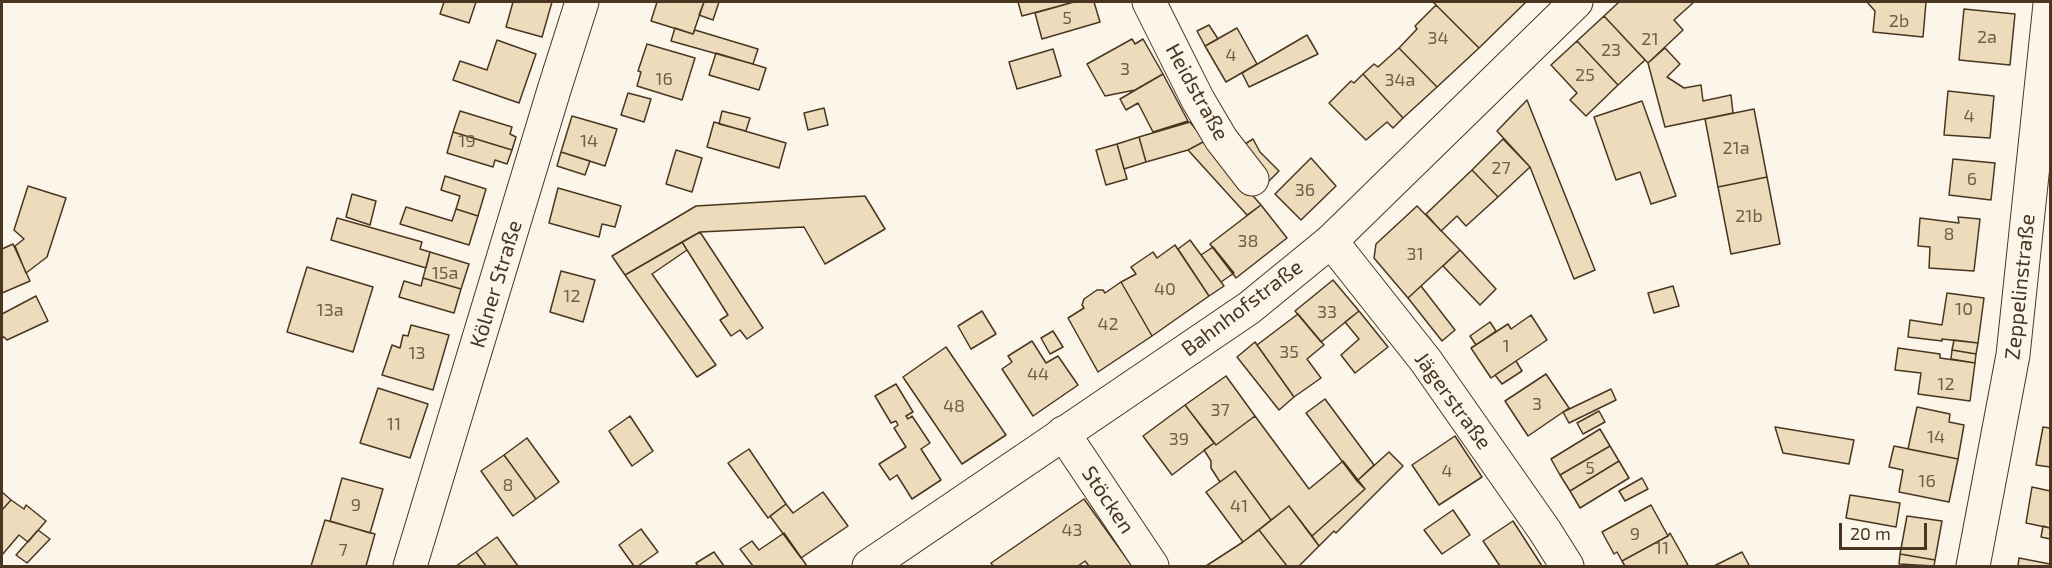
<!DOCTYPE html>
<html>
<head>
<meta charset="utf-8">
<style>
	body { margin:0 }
	#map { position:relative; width:2052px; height:568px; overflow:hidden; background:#fbf6e9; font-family:"Exo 2",sans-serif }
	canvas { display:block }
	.frame { position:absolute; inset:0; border:3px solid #4a3520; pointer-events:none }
	.scale { position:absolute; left:1839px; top:523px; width:88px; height:27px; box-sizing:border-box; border:3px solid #4a3520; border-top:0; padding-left:8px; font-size:18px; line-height:21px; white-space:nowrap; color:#4a3520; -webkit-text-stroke:4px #fbf6e9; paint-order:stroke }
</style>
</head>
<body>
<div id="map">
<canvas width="2052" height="568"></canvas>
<div class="frame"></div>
<div class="scale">20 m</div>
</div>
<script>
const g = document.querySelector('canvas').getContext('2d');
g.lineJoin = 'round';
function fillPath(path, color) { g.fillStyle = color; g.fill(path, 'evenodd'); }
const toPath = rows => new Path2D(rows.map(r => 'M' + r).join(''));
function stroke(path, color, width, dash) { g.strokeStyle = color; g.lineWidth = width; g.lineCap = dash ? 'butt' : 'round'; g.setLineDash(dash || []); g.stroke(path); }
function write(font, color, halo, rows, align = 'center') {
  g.font = font + ' "Exo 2",sans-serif'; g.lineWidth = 4.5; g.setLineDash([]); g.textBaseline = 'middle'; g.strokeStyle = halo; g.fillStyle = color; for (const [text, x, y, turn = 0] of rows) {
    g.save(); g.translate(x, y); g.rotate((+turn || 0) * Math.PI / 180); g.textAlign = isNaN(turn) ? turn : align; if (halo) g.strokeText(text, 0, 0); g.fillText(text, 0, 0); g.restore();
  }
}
const building = toPath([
	[444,2,476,2,469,23,440,14,444,2],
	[513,2,552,2,542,37,506,27,513,2],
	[657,2,704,2,693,34,651,21,657,2],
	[704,2,719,2,713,20,699,15,704,2],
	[1018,2,1074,2,1022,16,1018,2],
	[1074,2,1094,2,1100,22,1042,39,1035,13,1074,2],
	[1433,2,1526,2,1479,48,1433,2],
	[1619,2,1694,2,1674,20,1683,30,1648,63,1604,16,1619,2],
	[1867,2,1926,2,1923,37,1873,32,1875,11,1867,2],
	[1436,5,1479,48,1437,87,1399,48,1417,29,1415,26,1436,5],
	[1964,9,2015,14,2010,65,1959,60,1964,9],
	[1604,16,1645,60,1618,85,1577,41,1604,16],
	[1209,25,1218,39,1205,46,1197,31,1209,25],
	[675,28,693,34,695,30,758,49,753,64,671,41,675,28],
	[1237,28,1257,64,1226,82,1205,46,1237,28],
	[1307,35,1318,54,1249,87,1242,73,1307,35],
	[1132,39,1135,44,1143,39,1163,74,1135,90,1105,96,1087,64,1132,39],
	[497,40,536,54,519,103,453,80,460,61,487,70,497,40],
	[1577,41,1618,85,1586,116,1570,100,1577,93,1551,65,1577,41],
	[647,44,695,58,682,100,637,86,641,72,638,71,647,44],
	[1399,48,1437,87,1403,118,1363,74,1374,64,1378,67,1399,48],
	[1665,48,1680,64,1667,77,1684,88,1701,85,1703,101,1731,95,1733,113,1665,127,1648,63,1665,48],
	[1053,49,1061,76,1017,89,1009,62,1053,49],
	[716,53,766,68,759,90,709,75,716,53],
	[1163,74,1188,121,1153,132,1138,103,1126,110,1120,99,1163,74],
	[1363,74,1403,118,1393,128,1387,122,1366,140,1329,103,1351,81,1354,83,1363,74],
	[1948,91,1994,96,1990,138,1944,135,1948,91],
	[628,93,651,99,644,122,621,115,628,93],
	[1527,100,1595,270,1574,279,1530,167,1497,131,1527,100],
	[1642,101,1676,196,1651,204,1640,172,1616,180,1594,117,1642,101],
	[824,108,828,125,808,130,804,113,824,108],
	[1754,109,1767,177,1718,187,1705,119,1754,109],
	[460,111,512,127,510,134,516,137,512,150,453,132,460,111],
	[722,111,750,118,746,131,719,124,722,111],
	[572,116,617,129,605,166,561,152,572,116],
	[714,122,786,143,779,168,707,147,714,122],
	[1190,122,1205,141,1188,150,1146,162,1139,137,1190,122],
	[453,132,512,150,507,164,495,160,493,167,447,153,453,132],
	[1139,137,1146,162,1124,169,1117,144,1139,137],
	[1253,139,1260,152,1279,171,1266,184,1237,149,1253,139],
	[1503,139,1530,167,1498,197,1472,170,1503,139],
	[1205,141,1261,205,1247,215,1188,150,1205,141],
	[1117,144,1127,179,1106,185,1096,150,1117,144],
	[676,150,702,158,692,192,666,184,676,150],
	[561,152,590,161,585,175,557,166,561,152],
	[1311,158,1336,186,1301,220,1275,194,1311,158],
	[1953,159,1995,163,1991,200,1949,195,1953,159],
	[1472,170,1498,197,1466,226,1457,216,1441,231,1426,214,1472,170],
	[445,176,486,189,478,216,456,209,460,196,441,190,445,176],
	[1767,177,1780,244,1731,254,1718,187,1767,177],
	[28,186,66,198,47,257,26,273,15,246,24,239,14,230,28,186],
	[558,188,621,206,615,227,602,224,599,237,549,223,558,188],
	[352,194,376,201,370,225,346,217,352,194],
	[865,196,885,229,825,264,804,227,700,232,625,275,612,256,696,206,865,196],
	[1261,205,1287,238,1236,278,1210,244,1261,205],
	[1417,206,1460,250,1408,298,1374,258,1376,244,1417,206],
	[406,207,452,221,456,209,478,216,469,245,400,224,406,207],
	[1958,217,1980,219,1974,271,1929,268,1930,247,1918,246,1920,218,1959,223,1958,217],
	[337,218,422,242,420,249,430,252,426,268,331,240,337,218],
	[700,232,763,328,747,339,740,330,731,336,720,320,728,315,682,242,700,232],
	[1190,240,1224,286,1209,296,1178,249,1190,240],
	[682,242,687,250,652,274,716,365,697,377,625,275,682,242],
	[13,244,30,281,2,293,2,249,13,244],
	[1175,245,1209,296,1152,336,1121,282,1136,274,1131,267,1153,252,1157,258,1175,245],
	[1213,247,1234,273,1221,282,1201,255,1213,247],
	[1460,250,1496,289,1480,305,1443,266,1460,250],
	[430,252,469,264,461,289,423,278,430,252],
	[307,267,373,287,353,352,287,332,307,267],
	[561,271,595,280,583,322,550,312,561,271],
	[423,278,461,289,454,313,399,297,404,281,421,286,423,278],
	[1333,280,1359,311,1321,342,1295,311,1333,280],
	[1121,282,1152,336,1098,372,1068,318,1084,308,1082,305,1084,299,1097,290,1103,290,1105,293,1121,282],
	[1421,286,1455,330,1442,341,1408,298,1421,286],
	[1673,286,1679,306,1654,313,1648,293,1673,286],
	[1947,293,1984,298,1978,343,1942,339,1942,341,1908,337,1910,320,1942,325,1947,293],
	[36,296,48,321,7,340,4,337,2,338,2,314,36,296],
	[982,311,996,334,971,349,958,326,982,311],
	[1359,311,1388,347,1355,373,1341,355,1359,339,1345,322,1359,311],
	[1298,314,1324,345,1307,359,1321,378,1294,397,1257,345,1298,314],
	[1531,315,1547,340,1491,378,1471,348,1508,324,1511,329,1531,315],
	[1490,322,1496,331,1476,345,1470,336,1490,322],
	[411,325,449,335,433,390,382,375,392,345,400,348,403,335,408,336,411,325],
	[1053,331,1063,347,1050,354,1041,338,1053,331],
	[1954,340,1978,343,1976,354,1952,350,1954,340],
	[1032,341,1046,363,1058,356,1078,385,1033,416,1002,369,1012,362,1008,356,1032,341],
	[1255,342,1294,397,1279,410,1237,357,1255,342],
	[946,347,1006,435,962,464,903,377,946,347],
	[1898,348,1940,354,1940,358,1975,363,1970,401,1918,394,1921,373,1895,370,1898,348],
	[1952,350,1976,354,1975,363,1951,359,1952,350],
	[1516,361,1522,371,1502,384,1495,375,1516,361],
	[1546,374,1569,408,1528,436,1505,401,1546,374],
	[1226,376,1255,416,1216,445,1185,405,1226,376],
	[896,384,913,412,906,416,908,419,912,416,930,443,921,449,941,480,912,499,897,475,890,480,879,464,906,447,894,428,898,425,896,421,891,423,875,396,896,384],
	[378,388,428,404,410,458,360,443,378,388],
	[1611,389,1616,400,1569,423,1563,412,1611,389],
	[1325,399,1374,465,1357,481,1306,413,1325,399],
	[1185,405,1214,443,1172,475,1143,436,1185,405],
	[1917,407,1950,414,1949,422,1964,425,1958,459,1908,449,1917,407],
	[1599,411,1605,422,1583,434,1577,423,1599,411],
	[630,416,653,451,632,466,609,431,630,416],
	[1255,416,1309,489,1343,461,1365,489,1312,536,1289,506,1271,520,1235,471,1220,482,1211,468,1211,461,1204,450,1214,443,1216,445,1255,416],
	[1775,427,1854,440,1849,464,1783,453,1775,427],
	[2043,427,2050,428,2050,467,2036,465,2043,427],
	[1600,429,1610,446,1560,475,1551,459,1600,429],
	[1455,436,1482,477,1439,505,1412,465,1455,436],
	[527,438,559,482,536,499,504,455,527,438],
	[1610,446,1619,461,1570,491,1560,475,1610,446],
	[1894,446,1958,459,1949,502,1899,492,1903,470,1889,467,1894,446],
	[749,449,786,504,768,518,728,463,749,449],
	[1389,452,1403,466,1336,533,1334,531,1319,546,1312,536,1365,489,1357,481,1389,452],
	[504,455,536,499,513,516,481,471,504,455],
	[1619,461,1629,478,1580,508,1570,491,1619,461],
	[1235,471,1271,520,1243,542,1206,492,1235,471],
	[342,478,383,489,370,533,330,521,342,478],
	[1642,478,1648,489,1625,501,1619,491,1642,478],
	[2032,487,2050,491,2050,528,2026,523,2032,487],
	[2,492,11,500,2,510,2,492],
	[823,492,848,526,801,558,770,516,786,504,793,513,823,492],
	[1850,495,1900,503,1896,527,1846,518,1850,495],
	[1084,499,1132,566,1089,566,1085,561,1078,566,993,566,991,563,1084,499],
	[11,500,24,509,26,505,46,521,28,542,19,535,2,555,2,510,11,500],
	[1651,505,1668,536,1622,561,1617,552,1614,554,1602,532,1651,505],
	[1289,506,1319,546,1299,566,1287,566,1259,530,1289,506],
	[1453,510,1470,535,1442,554,1424,530,1453,510],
	[1907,516,1942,521,1935,560,1900,554,1907,516],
	[325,520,375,534,366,566,311,566,325,520],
	[1513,521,1542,566,1500,566,1483,541,1513,521],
	[2043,526,2050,528,2050,539,2041,537,2043,526],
	[641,529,658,552,638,566,634,566,619,545,641,529],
	[38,530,50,539,27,563,16,555,38,530],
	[1259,530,1287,566,1206,566,1243,542,1259,530],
	[784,533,807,566,753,566,740,549,752,541,759,550,784,533],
	[1670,533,1688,565,1684,566,1625,566,1622,561,1668,536,1670,533],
	[497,537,518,566,486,566,476,552,497,537],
	[476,552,486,566,456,566,476,552],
	[714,552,724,566,698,566,696,563,714,552],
	[1742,552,1749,565,1746,566,1714,566,1742,552],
	[1900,554,1935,560,1934,566,1899,564,1900,554],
	[2019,558,2050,564,2050,566,2018,566,2019,558]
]);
fillPath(building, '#ecdcbc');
stroke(building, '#4a3520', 1.5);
const minor = toPath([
	[1149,2,1198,100,1221,139,1252,179],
	[1331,241,1426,361,1545,531,1567,566],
	[1063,433,1152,566],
	[410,566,554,90,582,2],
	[1973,566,2013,355,2050,4]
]);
const major = toPath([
	[869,566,1249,308,1331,241,1576,2]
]);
stroke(minor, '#4a3520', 35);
stroke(major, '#4a3520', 35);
stroke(minor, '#fbf6e9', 33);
stroke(major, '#fbf6e9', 33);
write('18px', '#725f47', null, [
	["5",1067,18],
	["2b",1899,21],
	["2a",1987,37],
	["34",1438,38],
	["21",1650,39],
	["23",1611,50],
	["4",1231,55],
	["3",1125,69],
	["25",1585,75],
	["16",664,79],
	["34a",1400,80],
	["4",1969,116],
	["19",467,141],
	["14",589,141],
	["21a",1736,148],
	["27",1501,168],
	["6",1972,179],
	["36",1305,190],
	["21b",1749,216],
	["8",1949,234],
	["38",1248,241],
	["31",1415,254],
	["15a",445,273],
	["40",1165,289],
	["12",572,296],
	["10",1964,309],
	["13a",330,310],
	["33",1327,312],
	["42",1108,324],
	["1",1506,346],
	["35",1289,352],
	["13",417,353],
	["44",1038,374],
	["12",1946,384],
	["3",1537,404],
	["48",954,406],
	["37",1220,410],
	["11",394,424],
	["14",1936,437],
	["39",1179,439],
	["5",1590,468],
	["4",1447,471],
	["16",1927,481],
	["8",508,485],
	["9",356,505],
	["41",1239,506],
	["43",1072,530],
	["9",1635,534],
	["11",1662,548],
	["7",343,550]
]);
write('21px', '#4a3520', '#fbf6e9', [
	["Heidstraße",1197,92,61],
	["Kölner Straße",496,284,-73],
	["Zeppelinstraße",2020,287,-84],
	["Bahnhofstraße",1242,308,-37],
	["Jägerstraße",1453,401,54],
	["Stöcken",1108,500,56]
]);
</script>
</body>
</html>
